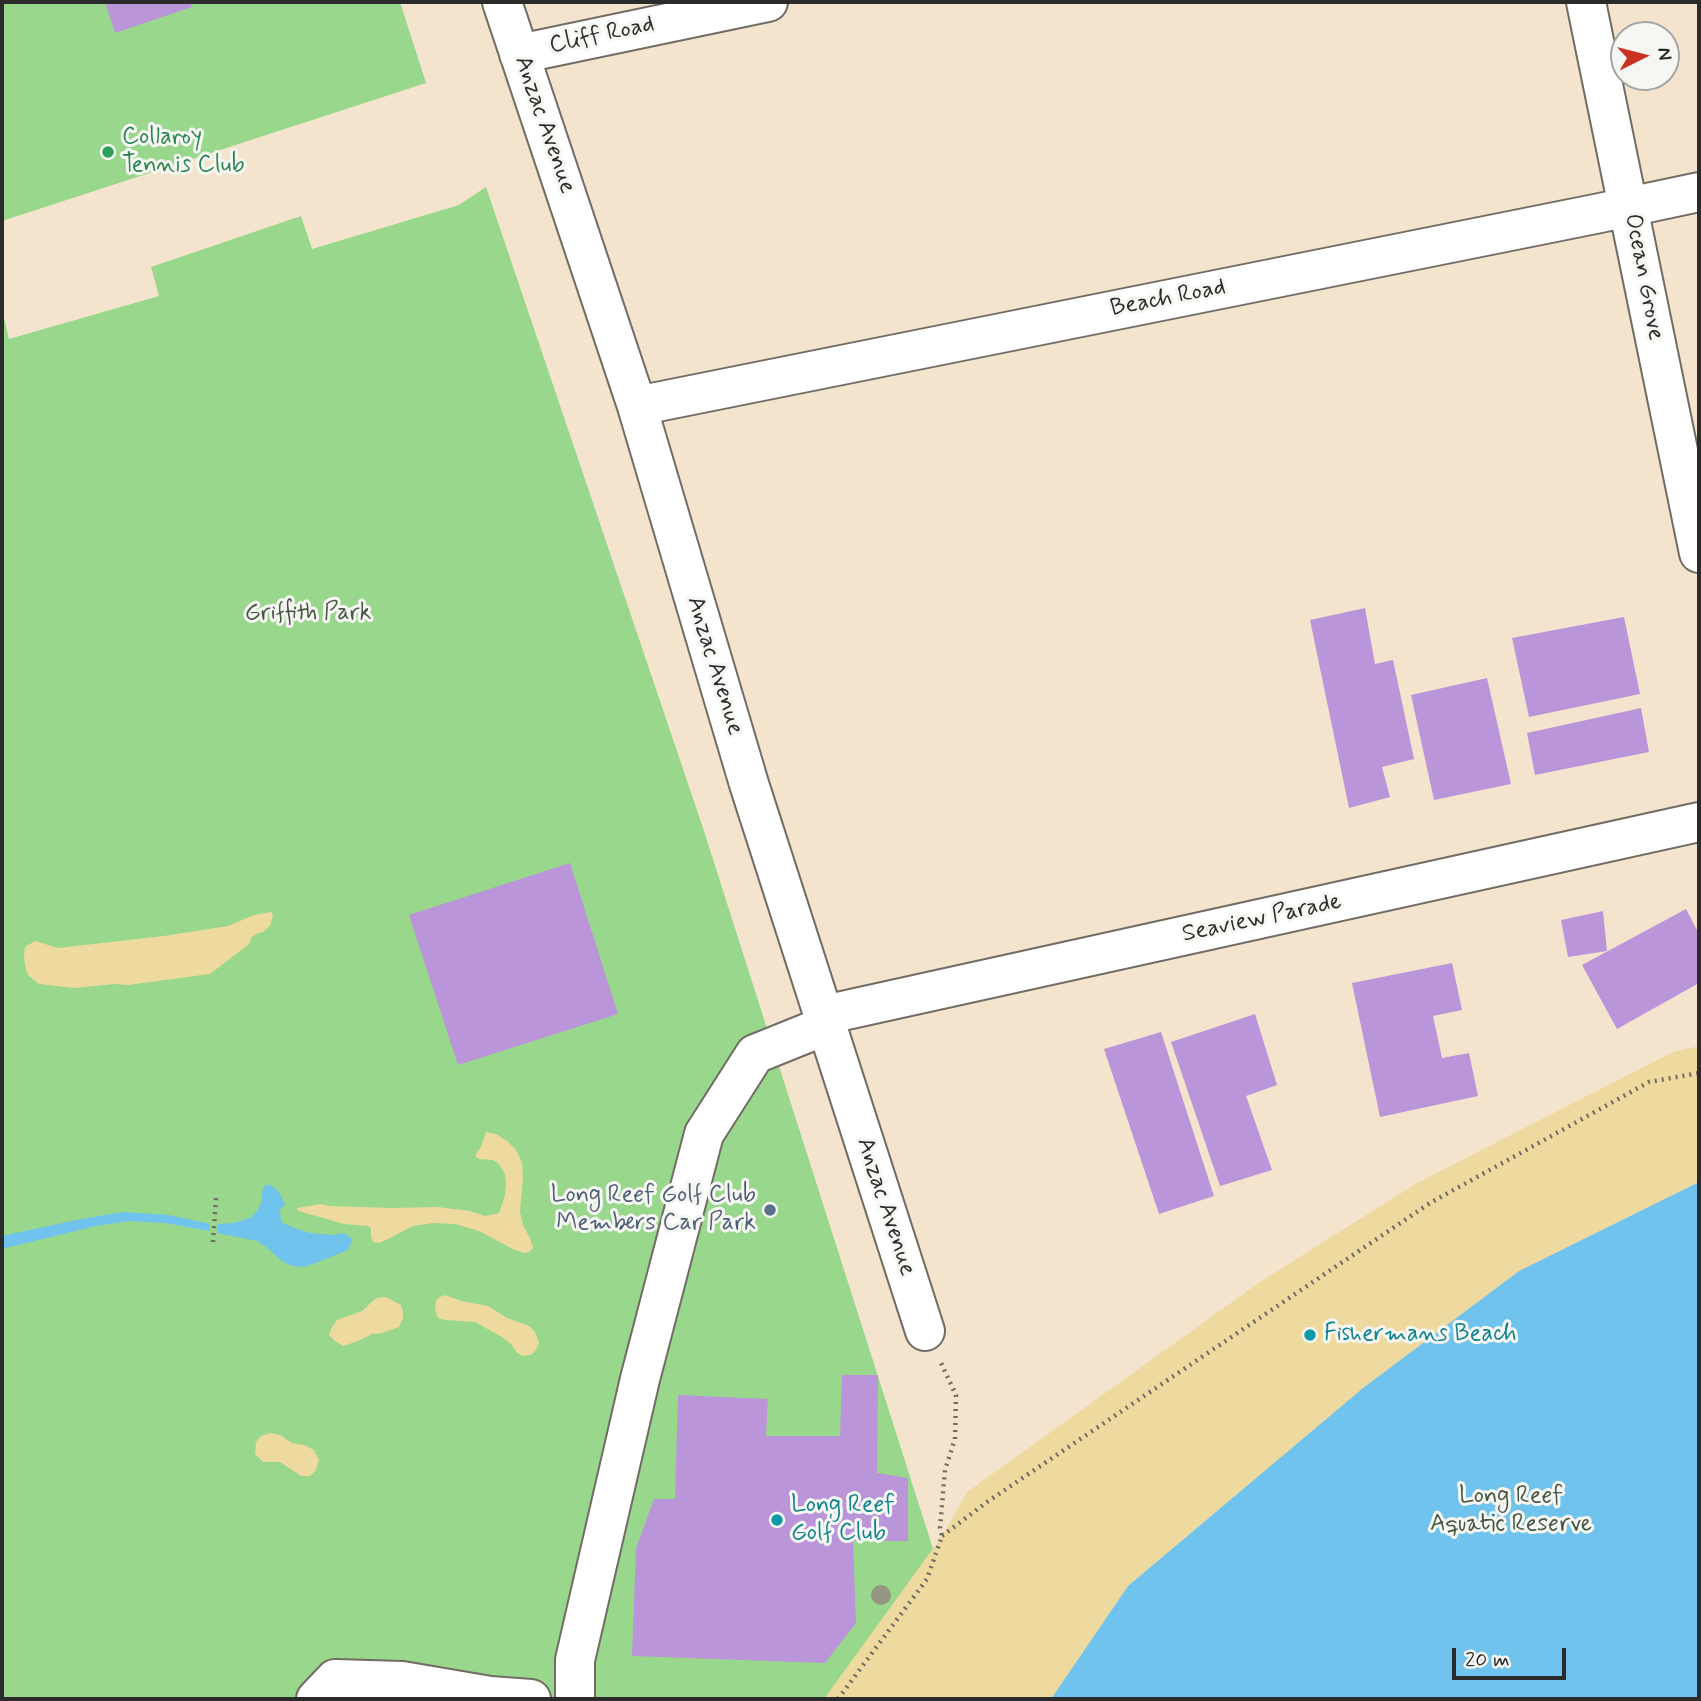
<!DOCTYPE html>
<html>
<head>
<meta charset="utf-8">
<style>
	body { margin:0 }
	#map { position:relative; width:1701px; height:1701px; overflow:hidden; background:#f4e4cd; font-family:Mynerve,sans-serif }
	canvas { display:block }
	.frame { position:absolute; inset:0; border:4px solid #2b2b2b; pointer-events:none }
	.north { position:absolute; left:1610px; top:21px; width:70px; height:70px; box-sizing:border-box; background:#f6f6f2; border:2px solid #a5a5a2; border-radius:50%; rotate:84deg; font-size:19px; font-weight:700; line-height:28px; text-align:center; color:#2b2b2b }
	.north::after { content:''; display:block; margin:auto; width:24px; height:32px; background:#c8321e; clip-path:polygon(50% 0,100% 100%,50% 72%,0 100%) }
	.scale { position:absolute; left:1452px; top:1648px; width:114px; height:32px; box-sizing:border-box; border:4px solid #2b2b2b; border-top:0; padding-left:9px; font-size:21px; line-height:24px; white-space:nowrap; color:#2b2b2b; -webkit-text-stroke:5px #f6f6f2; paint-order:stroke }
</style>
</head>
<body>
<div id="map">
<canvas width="1701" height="1701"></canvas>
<div class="frame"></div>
<div class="north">N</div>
<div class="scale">20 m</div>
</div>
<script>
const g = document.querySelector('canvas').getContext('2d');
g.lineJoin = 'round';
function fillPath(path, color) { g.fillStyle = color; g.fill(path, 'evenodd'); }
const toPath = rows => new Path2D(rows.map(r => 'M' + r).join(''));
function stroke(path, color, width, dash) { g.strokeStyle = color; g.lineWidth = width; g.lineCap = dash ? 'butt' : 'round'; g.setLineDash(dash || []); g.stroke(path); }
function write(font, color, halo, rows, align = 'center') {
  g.font = font + ' Mynerve,sans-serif'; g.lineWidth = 6; g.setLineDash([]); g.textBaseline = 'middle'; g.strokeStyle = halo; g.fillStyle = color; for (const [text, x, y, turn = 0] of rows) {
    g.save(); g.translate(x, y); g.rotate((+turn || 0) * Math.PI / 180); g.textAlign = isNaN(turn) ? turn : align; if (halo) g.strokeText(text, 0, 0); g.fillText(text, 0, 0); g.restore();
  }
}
fillPath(toPath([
	[2,2,400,2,426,83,2,221],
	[486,187,703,828,965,1649,925,1699,2,1699,2,309,9,339,159,296,151,267,301,216,312,249,459,205]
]), '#99d78c');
fillPath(toPath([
	[271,912,273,915,270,926,263,932,256,934,251,938,249,944,210,974,128,985,115,984,74,988,39,984,28,975,25,966,24,954,25,947,35,941,58,948,164,936,228,926,254,915],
	[1699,1046,1699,1182,1519,1271,1363,1388,1128,1586,1051,1699,824,1699,942,1536,967,1492,1260,1282,1417,1183,1673,1052],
	[486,1132,496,1134,507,1141,516,1150,522,1162,523,1178,520,1212,523,1225,530,1238,533,1248,529,1252,524,1253,513,1249,479,1231,455,1224,433,1223,413,1226,386,1240,379,1243,373,1242,371,1237,371,1228,368,1226,344,1224,298,1211,297,1208,321,1204,329,1206,393,1208,437,1207,470,1211,485,1216,499,1213,505,1196,506,1185,505,1174,499,1164,493,1160,479,1159,476,1157,476,1154,481,1147],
	[445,1295,461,1301,488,1306,507,1318,529,1326,535,1332,539,1343,536,1350,531,1355,523,1356,517,1353,511,1344,502,1337,475,1322,445,1320,438,1318,435,1310,436,1301,440,1297],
	[386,1297,401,1305,403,1312,403,1318,399,1327,382,1333,372,1334,358,1341,343,1346,335,1341,329,1335,332,1327,337,1320,362,1311,376,1298],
	[270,1433,280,1435,292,1443,304,1445,314,1450,319,1460,316,1470,310,1476,301,1476,280,1462,263,1462,255,1454,256,1442,261,1436]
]), '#eeda9e');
fillPath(toPath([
	[1699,1182,1699,1699,1051,1699,1128,1586,1363,1388,1519,1271],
	[266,1185,271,1185,279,1192,285,1204,280,1210,281,1222,294,1228,310,1233,333,1235,343,1233,349,1236,352,1240,348,1250,305,1267,293,1266,283,1262,266,1247,257,1241,217,1233,218,1224,233,1223,250,1218,257,1211,261,1203,263,1188],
	[122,1212,169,1215,192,1220,210,1224,210,1231,165,1223,129,1221,96,1226,2,1249,2,1236,76,1220]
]), '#70c3ec');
fillPath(toPath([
	[105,2,191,2,192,7,115,33],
	[1365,608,1375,664,1393,660,1414,759,1382,767,1390,797,1349,808,1310,620],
	[1624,617,1640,694,1529,717,1512,638],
	[1487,678,1511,784,1434,800,1411,695],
	[1641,708,1649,752,1535,775,1527,733],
	[570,863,618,1014,458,1065,409,915],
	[1686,909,1699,934,1699,983,1617,1029,1582,965],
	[1603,911,1607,951,1568,957,1561,920],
	[1452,963,1462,1010,1433,1016,1442,1058,1469,1053,1478,1096,1380,1117,1352,983],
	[1255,1014,1277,1085,1246,1096,1272,1170,1220,1186,1171,1042],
	[1161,1032,1214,1196,1159,1214,1104,1049],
	[842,1375,878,1375,877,1473,908,1478,908,1541,853,1541,856,1623,825,1663,632,1656,636,1548,654,1499,675,1499,678,1395,768,1399,766,1436,840,1436]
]), '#bb95da');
const minor = toPath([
	[502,2,637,406,749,784,925,1331],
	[1586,2,1699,553],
	[519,54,768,2],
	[637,406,1600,213,1699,192],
	[824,1015,1699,822],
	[316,1699,335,1679,402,1681,490,1696,531,1699],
	[575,1699,575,1660,640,1379,704,1134,755,1054,827,1025]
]);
stroke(minor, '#716c64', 42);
stroke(toPath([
	[213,1242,216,1198],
	[942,1536,987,1502,1430,1203,1649,1082,1699,1073],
	[838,1699,927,1579,942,1536,940,1528,945,1470,955,1439,956,1395,941,1363]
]), '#716c64', 4.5, [2, 5]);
stroke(minor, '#fff', 38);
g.fillStyle = '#949681';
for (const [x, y] of [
	[881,1595]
]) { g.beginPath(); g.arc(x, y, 10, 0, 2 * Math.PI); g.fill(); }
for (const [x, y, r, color] of [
	[108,152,7,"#2e9e5b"],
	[770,1210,7,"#5c6f8a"],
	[1310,1335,7,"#0f9aa8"],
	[777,1520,7,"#0f9aa8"]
]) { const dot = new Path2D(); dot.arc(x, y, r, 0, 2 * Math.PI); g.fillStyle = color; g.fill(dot); stroke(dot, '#f6f6f2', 2.5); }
write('24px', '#2b2b2b', '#f6f6f2', [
	["Cliff Road",602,36,-12],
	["Anzac Avenue",544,125,71],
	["Ocean Grove",1643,277,79],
	["Beach Road",1168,299,-11],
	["Anzac Avenue",714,666,73],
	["Seaview Parade",1262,919,-12],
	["Anzac Avenue",885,1207,72]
]);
write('24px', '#27864d', '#f6f6f2', [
	["Collaroy",122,138],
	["Tennis Club",122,166]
], 'left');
write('24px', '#465643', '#f6f6f2', [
	["Griffith Park",308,614],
	["Long Reef",1511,1497],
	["Aquatic Reserve",1511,1525]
]);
write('24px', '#4e5e75', '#f6f6f2', [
	["Long Reef Golf Club",756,1196],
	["Members Car Park",756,1224]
], 'right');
write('24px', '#0d838f', '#f6f6f2', [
	["Fishermans Beach",1324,1335],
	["Long Reef",791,1506],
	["Golf Club",791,1534]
], 'left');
</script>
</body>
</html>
